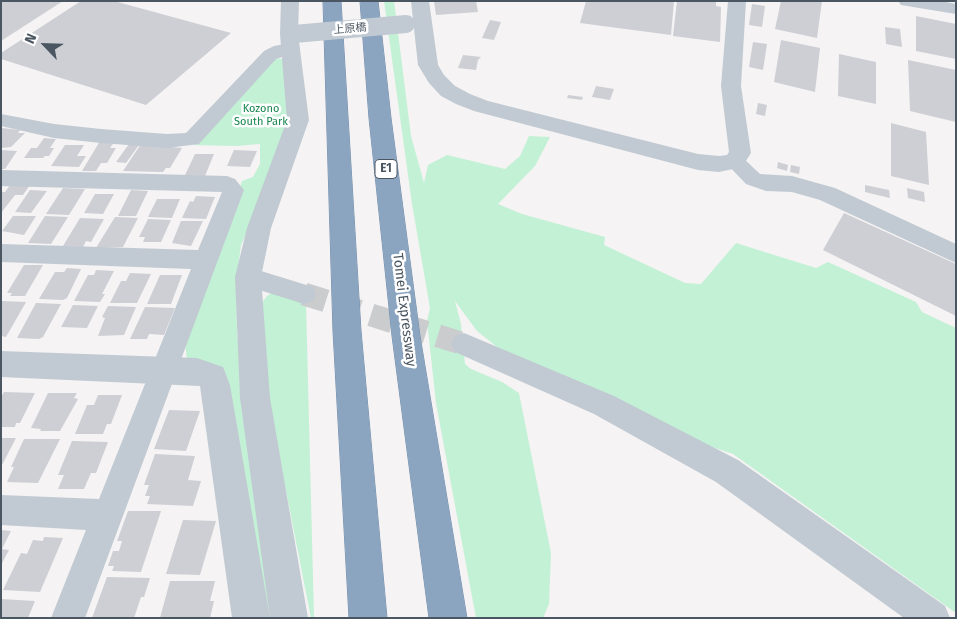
<!DOCTYPE html>
<html>
<head>
<meta charset="utf-8">
<style>
	body { margin:0 }
	#map { position:relative; width:957px; height:619px; overflow:hidden; background:#f5f3f3; font-family:"Fira Sans",sans-serif }
	canvas { display:block }
	.frame { position:absolute; inset:0; border:2px solid #4a5661; pointer-events:none }
	.north { position:absolute; left:20px; top:20px; width:50px; height:50px; -webkit-text-stroke:4px #fff; paint-order:stroke; rotate:294deg; font-size:14px; font-weight:700; line-height:20px; text-align:center; color:#4a5661 }
	.north::after { content:''; display:block; margin:auto; width:18px; height:22px; background:#4a5661; clip-path:polygon(50% 0,100% 100%,50% 72%,0 100%) }
</style>
</head>
<body>
<div id="map">
<canvas width="957" height="619"></canvas>
<div class="frame"></div>
<div class="north">N</div>
</div>
<script>
const g = document.querySelector('canvas').getContext('2d');
g.lineJoin = 'round';
function fillPath(path, color) { g.fillStyle = color; g.fill(path, 'evenodd'); }
const toPath = rows => new Path2D(rows.map(r => 'M' + r).join(''));
function stroke(path, color, width, dash) { g.strokeStyle = color; g.lineWidth = width; g.lineCap = dash ? 'butt' : 'round'; g.setLineDash(dash || []); g.stroke(path); }
function write(font, color, halo, rows, align = 'center') {
  g.font = font + ' "Fira Sans","Noto Sans JP",sans-serif'; g.lineWidth = 5; g.setLineDash([]); g.textBaseline = 'middle'; g.strokeStyle = halo; g.fillStyle = color; for (const [text, x, y, turn = 0] of rows) {
    g.save(); g.translate(x, y); g.rotate((+turn || 0) * Math.PI / 180); g.textAlign = isNaN(turn) ? turn : align; if (halo) g.strokeText(text, 0, 0); g.fillText(text, 0, 0); g.restore();
  }
}
fillPath(toPath([
	[384,1,394,1,411,136,424,183,428,165,447,155,505,169,520,156,529,136,550,137,535,166,498,204,522,214,605,237,604,245,685,283,701,284,736,243,816,268,828,262,916,302,922,312,956,328,956,613,733,454,599,409,537,379,477,331,455,301,461,324,465,364,471,369,502,382,519,393,551,553,549,604,543,618,476,618,436,403,427,321,430,308,412,204],
	[273,58,284,59,291,118,267,190,241,245,236,282,237,330,243,402,277,618,262,618,215,365,187,360,185,342,242,181,253,177,260,164,260,144,236,146,193,145,214,126],
	[275,291,306,303,314,618,311,618,268,399,261,304,267,296]
]), '#c3f1d5');
fillPath(toPath([
	[1,1,63,1,1,41],
	[81,1,114,1,231,33,146,105,1,59,1,53],
	[434,1,476,1,478,12,436,15],
	[586,1,674,1,671,35,580,23],
	[677,1,716,1,716,6,721,7,720,42,673,36],
	[781,1,822,1,817,38,775,29],
	[752,4,765,6,762,27,749,25],
	[916,16,956,24,956,59,916,51],
	[490,20,501,22,494,40,482,38],
	[885,27,900,29,902,47,886,44],
	[781,40,820,48,815,92,774,82],
	[753,42,767,44,763,70,749,67],
	[839,54,876,62,876,104,838,96],
	[463,55,481,57,478,60,476,70,458,68],
	[908,60,956,70,956,122,910,111],
	[596,86,614,89,610,100,592,97],
	[568,95,583,97,582,100,567,98],
	[758,103,767,105,765,116,756,114],
	[891,123,926,132,929,185,891,176],
	[2,128,20,130,18,133,25,133,11,147,1,148],
	[44,138,56,139,50,148,54,148,49,156,45,156,43,158,24,158,31,148,37,148],
	[100,141,115,141,110,148,116,148,107,163,101,163,96,171,82,171],
	[129,144,139,145,126,163,116,162],
	[141,144,182,148,170,168,166,168,163,172,123,171],
	[65,145,84,145,77,156,86,156,79,167,51,166],
	[1,150,17,151,5,169,1,169],
	[234,150,257,151,250,167,227,166],
	[195,154,214,154,205,176,185,175],
	[778,162,788,165,787,171,777,168],
	[791,165,800,167,799,174,790,172],
	[10,185,30,185,23,195,15,195,1,213,1,192,5,192],
	[865,185,889,190,890,198,865,192],
	[63,188,85,189,69,215,46,214],
	[907,188,924,192,925,202,908,198],
	[30,190,47,191,31,213,15,212],
	[131,190,148,191,136,216,118,216],
	[95,194,114,194,103,214,84,213],
	[196,196,215,197,206,219,182,218,190,201,193,202],
	[157,199,180,199,172,218,148,217],
	[844,213,956,264,956,316,823,250],
	[13,216,36,216,24,235,2,231],
	[45,216,68,217,51,244,28,243],
	[115,217,138,218,123,247,96,248],
	[80,218,104,219,91,242,86,241,83,247,63,246],
	[148,219,171,220,161,242,143,242,145,237,139,237],
	[181,221,203,221,191,246,172,243],
	[24,265,43,265,25,296,10,296,12,293,7,293],
	[67,268,81,269,67,298,63,300,39,299,55,272,64,272],
	[96,270,114,271,102,294,105,294,100,302,74,301,88,275,94,275],
	[130,273,151,274,137,303,110,303,121,281,126,281],
	[160,275,182,275,171,304,147,304],
	[1,301,26,302,6,337,1,336],
	[36,303,61,304,43,337,39,339,17,338],
	[73,305,98,306,87,328,61,327],
	[108,306,136,307,124,335,98,336,105,318,102,317],
	[145,307,175,308,164,335,149,334,147,339,130,339],
	[4,392,35,393,20,423,16,423,15,427,1,427,1,397],
	[48,393,77,393,74,398,78,399,60,431,40,431,41,429,31,428],
	[98,395,122,395,111,424,107,424,103,434,75,434,87,405,94,405],
	[169,410,200,411,186,451,154,449],
	[1,438,16,438,1,467],
	[24,439,60,439,38,483,7,482,14,467,11,467],
	[72,441,108,442,96,473,91,473,84,489,58,489,64,475,58,475],
	[155,454,195,456,188,480,201,481,193,506,147,504,150,496,145,496,149,485,144,485],
	[128,511,161,511,141,572,112,571,114,566,108,566,113,551,119,551,122,541,117,541],
	[183,520,216,521,200,575,166,574],
	[1,530,11,531,2,549,9,550,1,565],
	[44,537,63,538,40,592,3,590,21,553,27,554,33,540,43,541],
	[107,577,150,578,144,597,141,597,134,618,92,618],
	[170,581,215,581,210,601,214,601,210,618,160,618],
	[1,599,35,601,28,618,1,618]
]), '#cdcfd5');
stroke(toPath([
	[304,294,464,344]
]), '#caccce', 23, [23, 12]);
const motorway = toPath([
	[323,1,341,1,361,331,387,618,349,618,333,331,323,1],
	[360,1,378,1,391,118,420,336,467,618,429,618,392,336,369,118,360,1]
]);
stroke(motorway, '#7690ad', 1);
fillPath(toPath([
	[291,43,297,44,300,48,297,52,276,59,199,144,167,148,101,143,54,138,1,126,1,114,54,124,101,129,167,134,186,133,264,51,274,46,291,43],
	[734,154,741,156,760,174,792,176,835,188,956,244,956,263,820,200,792,192,766,191,746,184,724,161,727,156,734,154],
	[1,170,227,176,235,179,244,190,85,618,51,618,86,530,1,525,1,495,99,499,191,269,1,262,1,244,198,250,222,192,1,186,1,170],
	[248,267,313,287,316,294,313,301,304,304,240,284,236,277,240,270,248,267],
	[464,333,614,396,738,460,945,606,950,618,904,618,716,482,594,414,455,352,451,344,455,336,464,333]
]), '#c1cad2');
fillPath(toPath([
	[281,1,299,1,298,34,309,120,271,228,261,277,270,398,308,618,270,618,240,398,235,277,247,228,287,120,280,34,281,1],
	[411,1,429,1,438,65,444,75,455,86,470,94,488,101,698,154,719,156,727,155,729,152,721,86,728,1,746,1,741,86,751,153,742,167,719,172,698,170,474,111,456,104,441,96,429,83,418,65,411,1],
	[898,1,941,1,956,4,956,14,907,6,901,5,898,1],
	[1,351,197,358,223,367,230,385,270,618,232,618,200,386,1,377,1,351]
]), '#c1cad2');
fillPath(motorway, '#8ba5c1');
stroke(toPath([
	[294,34,406,24]
]), '#c1cad2', 18);
write('11px', '#4a5661', '#fff', [
	["上原橋",350,29,-5]
]);
write('11px', '#17864f', '#fff', [
	["Kozono",261,109],
	["South Park",261,122]
]);
for (const [x, y, w] of [
	[386,169,22]
]) { const box = new Path2D(); box.roundRect(x - w / 2, y - 9.5, w, 19, 4); g.fillStyle = '#fff'; g.fill(box); stroke(box, '#4a5661', 1); }
write('bold 12px', '#4a5661', null, [
	["E1",386,169]
]);
write('14px', '#4a5661', '#fff', [
	["Tomei Expressway",404,310,83]
]);
</script>
</body>
</html>
